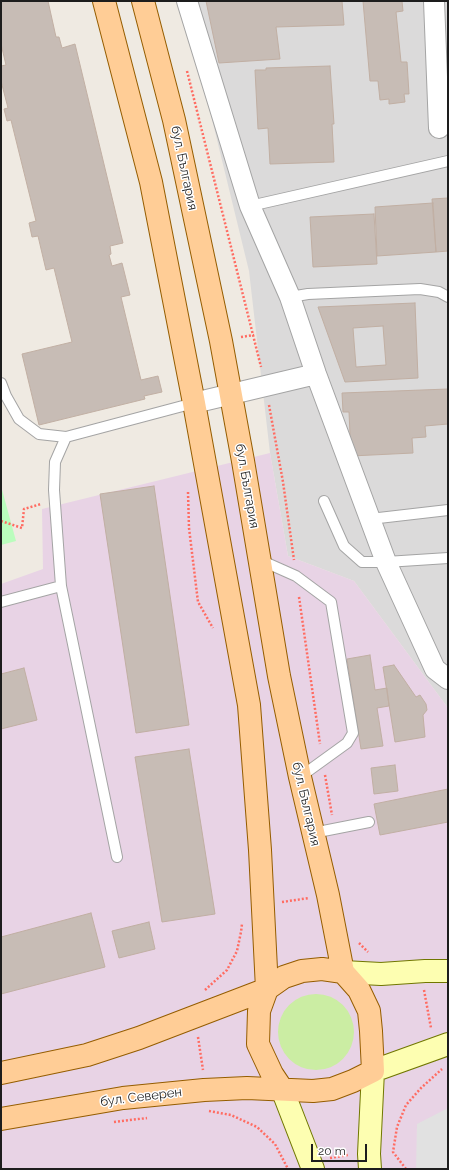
<!DOCTYPE html>
<html>
<head>
<meta charset="utf-8">
<style>
	body { margin:0 }
	#map { position:relative; width:449px; height:1170px; overflow:hidden; background:#efeae2; font-family:Raleway,sans-serif }
	canvas { display:block }
	.frame { position:absolute; inset:0; border:2px solid #1d1d1d; pointer-events:none }
	.scale { position:absolute; left:311px; top:1144px; width:56px; height:18px; box-sizing:border-box; border:2px solid #1d1d1d; border-top:0; padding-left:5px; font-size:12px; line-height:14px; white-space:nowrap; color:#1d1d1d; -webkit-text-stroke:3px #fff; paint-order:stroke }
</style>
</head>
<body>
<div id="map">
<canvas width="449" height="1170"></canvas>
<div class="frame"></div>
<div class="scale">20 m</div>
</div>
<script>
const g = document.querySelector('canvas').getContext('2d');
g.lineJoin = 'round';
function fillPath(path, color) { g.fillStyle = color; g.fill(path, 'evenodd'); }
const toPath = rows => new Path2D(rows.map(r => 'M' + r).join(''));
function stroke(path, color, width, dash) { g.strokeStyle = color; g.lineWidth = width; g.lineCap = dash ? 'butt' : 'round'; g.setLineDash(dash || []); g.stroke(path); }
function write(font, color, halo, rows, align = 'center') {
  g.font = font + ' Raleway,sans-serif'; g.lineWidth = 3; g.setLineDash([]); g.textBaseline = 'middle'; g.strokeStyle = halo; g.fillStyle = color; for (const [text, x, y, turn = 0] of rows) {
    g.save(); g.translate(x, y); g.rotate((+turn || 0) * Math.PI / 180); g.textAlign = isNaN(turn) ? turn : align; if (halo) g.strokeText(text, 0, 0); g.fillText(text, 0, 0); g.restore();
  }
}
fillPath(toPath([
	[181,1,448,1,448,708,354,581,288,556,270,453,249,271,198,62]
]), '#dbdada');
fillPath(toPath([
	[270,453,288,556,354,581,448,708,448,1169,1,1169,1,584,43,569,42,509]
]), '#e8d3e5');
fillPath(toPath([
	'278 1032a38 38 0 1 1 76 0a38 38 0 1 1-76 0Z'
]), '#cbeda3');
fillPath(toPath([
	[1,486,16,541,1,545]
]), '#bafdbd');
fillPath(toPath([
	[448,1108,448,1169,416,1169,417,1124]
]), '#e1e1e1');
const building = toPath([
	[1,1,48,1,56,37,59,37,62,48,75,44,123,243,110,246,111,254,109,255,112,266,122,263,130,295,121,297,141,380,158,376,162,392,144,396,145,399,39,425,22,354,72,342,54,268,46,270,38,236,32,237,29,223,36,221,11,120,7,121,4,109,8,108,1,81,1,66,6,65,1,44,1,1],
	[206,1,342,1,344,25,276,27,280,59,219,63,206,1],
	[363,1,402,1,403,11,396,12,401,62,407,62,409,94,404,94,405,102,389,104,389,99,380,100,378,81,370,81,363,1],
	[330,66,334,124,332,124,334,162,270,164,268,128,258,129,255,70,266,70,266,68,330,66],
	[448,198,448,251,436,252,432,199,448,198],
	[433,203,436,252,377,256,375,207,433,203],
	[374,214,377,264,313,267,310,217,374,214],
	[415,303,418,378,345,382,318,307,415,303],
	[383,326,386,365,356,367,353,328,383,326],
	[448,389,448,424,425,426,426,437,412,438,413,453,351,456,349,412,343,412,342,393,448,389],
	[154,486,189,725,136,733,100,494,154,486],
	[370,655,375,690,387,688,389,706,377,708,383,746,361,749,347,659,370,655],
	[394,665,416,697,420,695,426,704,427,710,423,715,425,737,395,742,383,667,394,665],
	[24,668,37,720,1,729,1,674,24,668],
	[189,749,215,914,162,922,135,757,189,749],
	[395,765,398,791,374,794,371,768,395,765],
	[448,789,448,822,380,835,374,804,448,789],
	[91,913,105,967,1,994,1,937,91,913],
	[149,922,155,949,119,958,112,931,149,922]
]);
fillPath(building, '#c7bcb5');
stroke(building, '#c1afa3', 1);
const lane = toPath([
	[250,206,448,161],
	[290,297,308,294,420,289,439,292,448,297],
	[1,383,6,396,19,419,39,434,66,437,194,403],
	[66,437,55,462,54,490,61,586,117,857],
	[324,501,344,546,362,562,386,562,448,558],
	[370,519,448,510],
	[260,560,296,576,331,602,353,733,347,743,300,777],
	[1,602,61,586],
	[313,833,369,822]
]);
const street = toPath([
	[187,1,250,206,290,297,316,374,386,562,435,669,448,679],
	[434,1,439,128],
	[194,403,316,374]
]);
const secondary = toPath([
	[343,972,381,974,425,971,448,971],
	[282,1089,313,1169],
	[370,1169,369,1154,373,1071,448,1044]
]);
const primary = toPath([
	[104,1,151,182,194,403,249,705,260,850,267,989,259,1011,258,1044,272,1074,282,1089],
	[143,1,174,120,221,341,243,461,279,676,300,777,328,895,343,972],
	[1,1073,87,1055,139,1038,267,989,284,977,302,971,322,969,343,972,359,990,369,1011,371,1031,373,1071,353,1081,332,1089,313,1091,247,1088,204,1090,123,1098,1,1119]
]);
stroke(lane, '#a4a4a4', 12);
stroke(street, '#a4a4a4', 22);
stroke(secondary, '#707700', 24);
stroke(primary, '#955d00', 24);
stroke(toPath([
	[187,71,261,367],
	[241,337,254,335],
	[269,405,283,482,294,560],
	[188,492,189,528,198,602,213,628],
	[1,521,22,528,24,509,41,504],
	[299,597,320,744],
	[325,775,332,815],
	[282,902,309,898],
	[359,943,368,952],
	[205,990,227,970,237,951,241,932,242,924],
	[424,990,431,1028],
	[198,1037,203,1070],
	[209,1111,231,1115,257,1127,275,1144,288,1169],
	[114,1122,147,1118],
	[330,1158,348,1155],
	[406,1169,393,1152,397,1127,406,1105,421,1088,442,1069]
]), '#ff6c62', 2.5, [2, 2]);
stroke(lane, '#fff', 10);
stroke(street, '#fff', 20);
stroke(secondary, '#fdfeb1', 22);
stroke(primary, '#ffcd96', 22);
write('13px', '#1d1d1d', '#fff', [
	["бул. България",184,168,78],
	["бул. България",247,486,80],
	["бул. България",306,804,77],
	["бул. Северен",141,1097,-7]
]);
</script>
</body>
</html>
